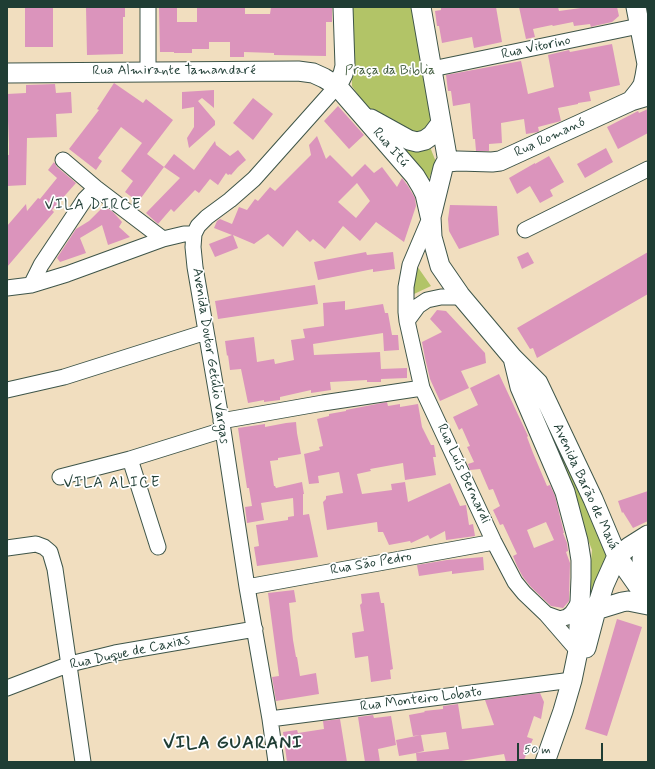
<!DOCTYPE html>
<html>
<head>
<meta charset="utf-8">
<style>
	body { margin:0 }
	#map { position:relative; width:655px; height:769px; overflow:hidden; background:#f1debf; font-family:Mynerve,sans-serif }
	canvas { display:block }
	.frame { position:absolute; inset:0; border:8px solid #1f3d34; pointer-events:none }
	.scale { position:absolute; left:517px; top:743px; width:86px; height:18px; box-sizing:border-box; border:2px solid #1f3d34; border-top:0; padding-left:5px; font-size:12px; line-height:14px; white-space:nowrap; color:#1f3d34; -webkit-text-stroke:3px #fff; paint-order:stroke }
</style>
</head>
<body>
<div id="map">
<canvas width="655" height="769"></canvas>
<div class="frame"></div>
<div class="scale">50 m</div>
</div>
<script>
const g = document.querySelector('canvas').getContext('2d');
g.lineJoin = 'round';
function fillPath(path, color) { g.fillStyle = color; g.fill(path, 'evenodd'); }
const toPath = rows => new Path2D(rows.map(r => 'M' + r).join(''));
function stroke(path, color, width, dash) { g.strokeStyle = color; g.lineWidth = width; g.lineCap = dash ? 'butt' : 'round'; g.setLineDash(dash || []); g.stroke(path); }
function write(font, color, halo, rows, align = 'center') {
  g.font = font + ' Mynerve,sans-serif'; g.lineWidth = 3.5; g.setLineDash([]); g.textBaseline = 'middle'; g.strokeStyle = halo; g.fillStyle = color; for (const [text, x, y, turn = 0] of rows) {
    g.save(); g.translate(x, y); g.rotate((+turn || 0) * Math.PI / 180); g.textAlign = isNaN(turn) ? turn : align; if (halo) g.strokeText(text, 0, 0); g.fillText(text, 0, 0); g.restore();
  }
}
fillPath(toPath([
	[351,7,418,7,436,115,428,131,414,134,392,125,365,105,352,86],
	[393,140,409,150,419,151,430,147,436,162,428,181],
	[417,266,431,286,414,294,414,275],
	[534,397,613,554,587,607,592,550]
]), '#b2c467');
fillPath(toPath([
	[25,7,53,7,53,47,25,47],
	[86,7,125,7,125,17,123,17,123,54,87,55],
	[159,7,177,7,177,22,197,22,197,7,245,7,245,14,270,14,271,7,332,7,332,22,326,22,326,56,274,55,274,53,244,52,244,57,230,57,230,42,209,42,209,49,192,49,192,53,174,53,174,52,160,52],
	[441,7,496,7,502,42,474,48,472,37,442,43,439,26,437,26,435,11,441,10],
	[519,7,558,7,559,11,588,7,617,7,619,16,612,22,594,26,591,27,590,24,574,26,573,22,553,26,552,25,533,29,535,37,526,39],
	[612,44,620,85,589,92,591,101,578,103,578,104,558,108,561,121,538,127,539,131,538,132,526,134,524,119,501,123,502,143,489,144,489,151,476,151,475,139,473,139,470,103,453,106,451,91,448,91,446,75,521,61,528,94,554,87,548,55,569,50,570,52],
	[114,83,143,103,146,99,173,120,147,154,164,167,138,202,125,192,133,181,121,171,142,143,121,127,98,158,102,161,96,170,69,149,99,110,97,109],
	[55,84,56,93,71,92,72,113,56,114,57,137,27,138,26,185,7,186,7,155,9,155,9,144,8,120,7,120,7,94,26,93,26,85],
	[214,90,214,108,202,98,198,101,215,121,215,125,189,148,187,138,194,127,194,107,182,109,182,92],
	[253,98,273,114,253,140,233,123],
	[338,106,364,135,349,149,324,121],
	[648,109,648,133,618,149,607,127,638,111,639,113],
	[317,136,326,159,330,155,353,178,352,177,365,164,374,173,382,167,397,187,402,178,408,186,415,198,416,206,404,242,376,222,360,241,343,226,325,249,313,239,310,242,297,230,283,247,268,234,254,244,233,235,238,248,215,257,209,244,232,235,214,228,217,221,220,219,232,224,239,207,247,210,255,199,258,201,270,187,275,191,311,155,309,145],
	[357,183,370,201,356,218,338,202],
	[215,141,216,145,230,156,238,150,246,160,238,167,231,175,230,174,228,175,226,173,218,185,210,179,199,193,195,190,174,212,171,209,158,224,146,213,180,178,164,167,174,154,194,170],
	[606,148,613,162,585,178,577,164],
	[549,156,564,182,550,190,553,196,540,203,530,186,517,194,509,178,535,163,535,164],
	[54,162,57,167,76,183,52,210,54,212,7,267,7,226,26,204,27,211,38,198,40,199,57,178,48,170],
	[450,205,497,206,499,235,459,249,449,231,448,219],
	[104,206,113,212,122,222,119,227,130,237,108,245,102,225,80,238,86,253,60,262,57,258,76,229,89,221],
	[366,252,367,255,393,252,395,269,373,272,373,269,318,280,314,262],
	[528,252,534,263,522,269,517,257],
	[648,252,648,294,537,358,533,348,530,349,517,328],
	[315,285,318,304,218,319,215,301],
	[345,301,345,310,383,304,385,313,388,313,392,335,398,335,399,350,384,351,383,333,313,344,314,355,380,352,381,369,407,368,407,378,381,379,381,382,367,382,367,380,330,382,331,390,311,393,311,390,280,397,280,400,264,402,264,400,248,403,241,369,230,370,228,355,227,356,225,341,254,337,257,362,274,359,275,364,294,360,291,340,305,338,303,329,324,326,323,303],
	[437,310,446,311,485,353,486,363,461,371,469,388,440,401,430,379,425,358,422,342,442,332,430,319],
	[499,374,528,436,527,437,533,453,547,486,550,485,555,496,564,533,563,533,567,543,568,551,566,552,570,563,569,601,563,608,551,606,531,587,523,577,517,566,513,556,517,554,503,524,500,525,493,510,500,506,493,489,489,490,480,469,470,470,468,464,474,462,467,447,470,446,462,428,459,430,453,417,478,405,470,388],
	[546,522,554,540,534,548,527,530],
	[387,402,388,406,400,404,400,407,418,404,422,427,431,445,434,445,436,457,433,457,436,475,405,480,403,463,370,469,371,471,357,474,362,494,392,490,391,484,405,482,408,502,450,483,460,506,466,505,469,525,473,524,475,536,446,540,445,531,430,539,428,535,411,543,410,541,389,545,383,532,378,532,377,522,327,530,323,502,326,499,326,496,343,493,339,472,318,476,319,483,309,484,304,454,320,450,319,447,323,446,317,419,329,416,329,414,346,411,346,410],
	[296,422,297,433,301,454,278,458,278,460,270,461,274,486,275,486,276,488,302,482,304,494,303,494,303,515,309,514,318,557,257,566,254,547,259,546,256,525,288,520,288,517,294,516,293,498,261,503,264,520,247,523,245,507,252,506,249,488,247,488,238,428,265,424,265,427,286,423],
	[648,491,648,521,633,528,623,512,622,513,618,501],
	[483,557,484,570,452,574,452,571,419,576,417,565,447,560],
	[294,590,296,602,289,603,293,640,296,657,297,657,300,676,316,673,319,694,276,701,272,677,279,676,268,593],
	[379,592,381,603,384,603,393,669,390,670,391,679,371,682,368,656,355,658,352,633,364,631,360,605,362,603,361,594],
	[617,619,642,627,607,736,585,729],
	[540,693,544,702,541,719,534,716,527,737,533,739,523,762,506,762,504,754,455,762,417,762,416,753,399,756,396,740,421,735,424,751,416,753,449,749,446,732,413,736,409,715,425,712,424,711,443,709,443,706,458,704,462,729,494,725,485,700],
	[373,715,374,718,391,716,396,745,378,749,380,762,365,762,358,717],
	[340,719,347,762,287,762,283,732,297,730,298,733,324,729,323,721]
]), '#db94bc');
const minor = toPath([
	[432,69,639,26],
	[148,71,148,7],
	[63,160,96,188,163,239],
	[430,218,410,265,406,287,406,312,407,321,422,388,494,542,515,582,524,593,546,614,578,651],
	[525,230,648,169],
	[31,285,41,265,85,199,96,188],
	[7,288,31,285,67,274,163,239,184,234,194,234],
	[407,321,418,306,427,300,441,297,462,297],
	[7,390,64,377,206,332],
	[221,421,323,403,422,388],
	[130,459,158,547],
	[60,477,130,459,223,430],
	[7,548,36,544,44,547,50,552,55,569,83,762],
	[247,587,494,542],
	[546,614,560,619,567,617,572,613,580,601],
	[7,688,70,664,115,653,255,629],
	[270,719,572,680],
	[276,762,270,719,247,587,223,430,195,267,193,247,194,234,198,226,207,217,230,200,254,179,337,86]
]);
const major = toPath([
	[421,7,448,162],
	[7,73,298,71,313,73,324,78,337,86,415,176,421,186,425,194,430,216],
	[337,86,343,74,345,66,343,7],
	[631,101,639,91,643,85,645,76,647,64,636,7],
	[371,119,409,140,417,142,425,140,432,135,441,123],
	[448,162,445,164,443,168,431,217,432,237,440,266,460,295,513,358,538,383,593,499,617,556,648,600],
	[448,162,458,161,492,162,500,161,631,101,648,96],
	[513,358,520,387,565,492,578,541,581,560,581,578,578,651,572,680,563,711,545,762],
	[648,543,644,551,642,559,645,568,648,573],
	[596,610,622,602,628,601,648,605],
	[586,648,596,610,604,585,617,556,629,547,648,535]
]);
stroke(minor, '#3e5549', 17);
stroke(major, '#3e5549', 21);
stroke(minor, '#fff', 15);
stroke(major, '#fff', 19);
write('14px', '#1f3d34', '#fff', [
	["Rua Vitorino",536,48,-12],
	["Rua Almirante Tamandaré",174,71],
	["Rua Romanó",550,138,-25],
	["Rua Itú",390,148,49],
	["Avenida Doutor Getúlio Vargas",210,356,81],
	["Rua Luís Bernardi",463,474,65],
	["Avenida Barão de Mauá",585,487,65],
	["Rua São Pedro",371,564,-10],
	["Rua Duque de Caxias",130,653,-12],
	["Rua Monteiro Lobato",421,700,-7]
]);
write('14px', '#445f41', '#fff', [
	["Praça da Biblia",390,71]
]);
g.letterSpacing = '1px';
write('15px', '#1f3d34', '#fff', [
	["VILA DIRCE",93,206],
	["VILA ALICE",112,484]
]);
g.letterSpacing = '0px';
g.letterSpacing = '1px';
write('bold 18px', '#1f3d34', '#fff', [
	["VILA GUARANI",233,744]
]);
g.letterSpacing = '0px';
</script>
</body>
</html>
